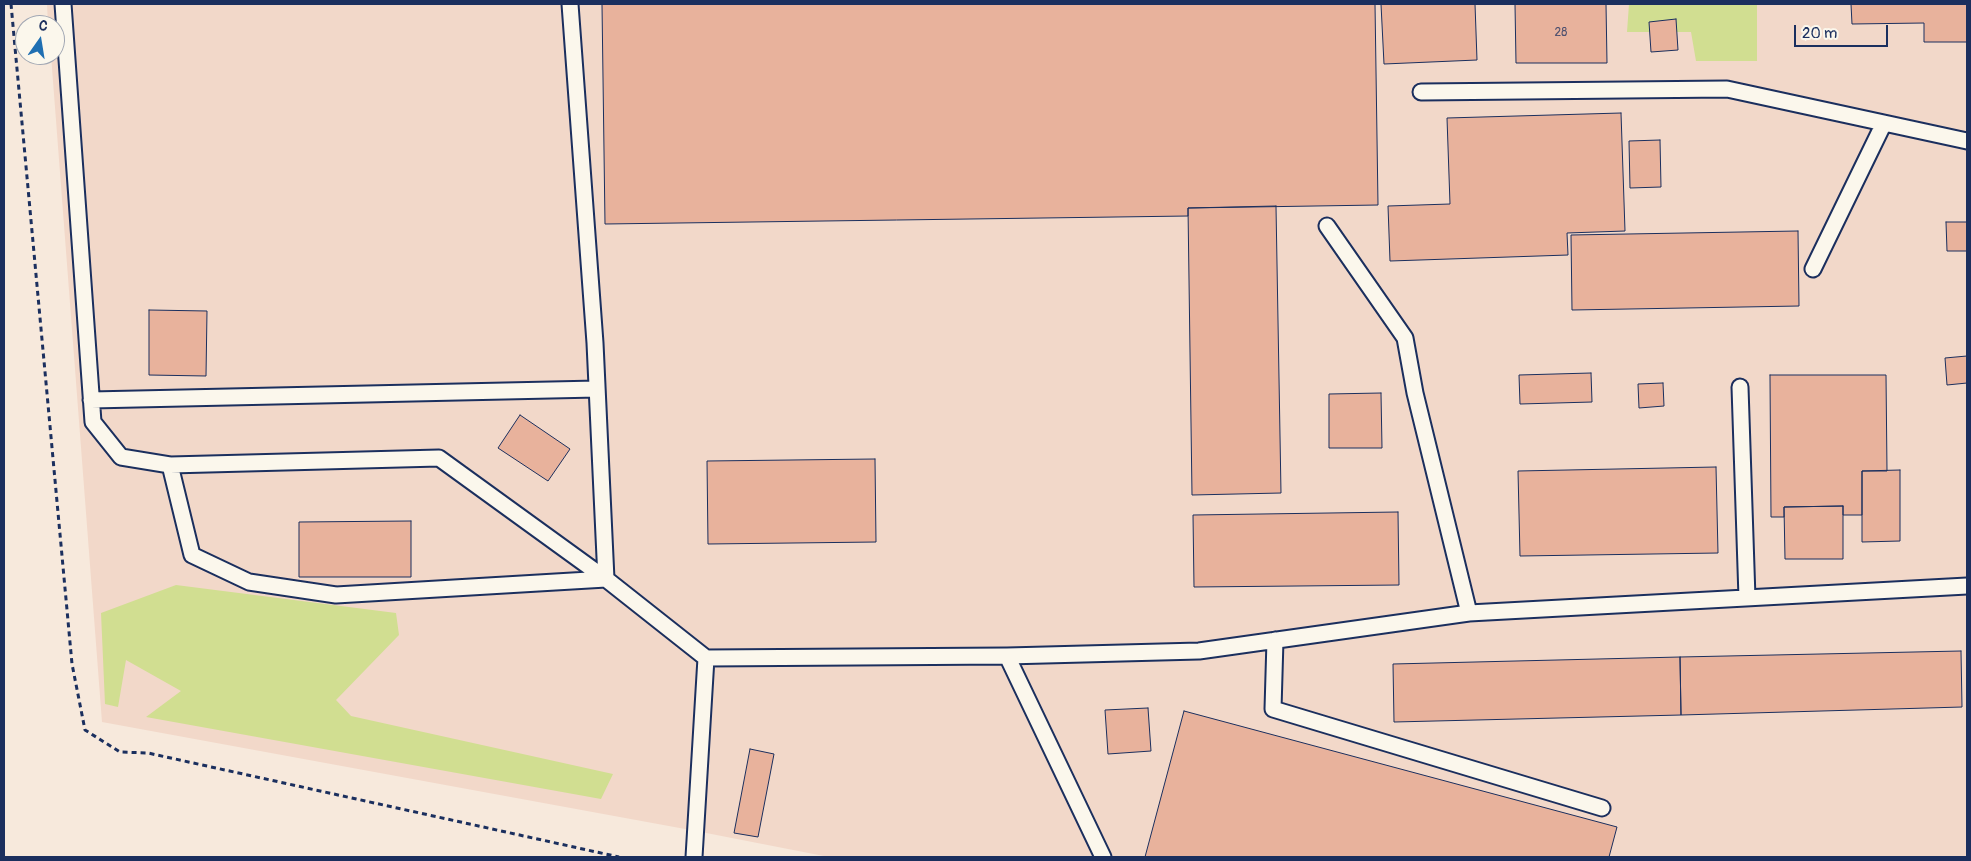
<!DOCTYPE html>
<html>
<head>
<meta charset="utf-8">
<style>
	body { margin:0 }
	#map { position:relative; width:1971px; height:861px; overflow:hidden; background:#f7e9dc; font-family:Pangolin,sans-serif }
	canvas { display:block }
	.frame { position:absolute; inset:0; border:5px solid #1b2f5e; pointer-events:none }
	.north { position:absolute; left:15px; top:15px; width:50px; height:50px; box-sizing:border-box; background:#fbf7ec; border:1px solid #a1a7b3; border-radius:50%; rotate:13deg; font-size:14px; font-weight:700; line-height:20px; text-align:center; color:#1b2f5e }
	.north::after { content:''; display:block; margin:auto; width:18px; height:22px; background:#1f6fb2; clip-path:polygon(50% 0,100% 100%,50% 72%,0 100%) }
	.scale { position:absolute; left:1794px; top:25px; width:94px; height:22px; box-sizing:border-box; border:2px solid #1b2f5e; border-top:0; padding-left:6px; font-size:15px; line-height:18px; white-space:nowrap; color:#1b2f5e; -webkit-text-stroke:4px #fbf7ec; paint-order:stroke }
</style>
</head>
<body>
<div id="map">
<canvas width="1971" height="861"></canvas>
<div class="frame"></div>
<div class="north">С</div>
<div class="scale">20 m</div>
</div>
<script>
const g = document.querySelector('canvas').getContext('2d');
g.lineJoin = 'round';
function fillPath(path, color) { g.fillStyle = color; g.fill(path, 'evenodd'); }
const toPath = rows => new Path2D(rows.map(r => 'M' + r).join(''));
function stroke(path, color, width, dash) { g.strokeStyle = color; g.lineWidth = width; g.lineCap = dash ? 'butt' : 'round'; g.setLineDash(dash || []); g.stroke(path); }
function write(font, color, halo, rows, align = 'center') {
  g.font = font + ' Pangolin,sans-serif'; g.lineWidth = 4; g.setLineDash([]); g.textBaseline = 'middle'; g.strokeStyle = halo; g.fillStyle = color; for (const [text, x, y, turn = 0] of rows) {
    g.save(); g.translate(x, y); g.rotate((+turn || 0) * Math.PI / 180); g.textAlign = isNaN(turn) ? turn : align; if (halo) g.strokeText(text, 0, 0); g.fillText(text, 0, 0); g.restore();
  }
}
fillPath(toPath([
	[47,4,1967,4,1967,857,829,857,696,831,102,722,51,55,55,55,55,25,48,25]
]), '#f2d8c9');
fillPath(toPath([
	[1629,4,1757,4,1757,61,1696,61,1691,32,1627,32],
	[176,585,396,613,399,635,336,700,351,716,613,774,601,799,146,717,181,691,126,660,118,707,105,704,101,613]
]), '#d1de91');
const building = toPath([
	[602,4,1375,4,1378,205,1188,208,1188,216,605,224,602,4],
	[1381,4,1475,4,1477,60,1384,64,1381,4],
	[1515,4,1606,4,1607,63,1516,63,1515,4],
	[1851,4,1967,4,1967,42,1924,42,1924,23,1852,24,1851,4],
	[1676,19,1678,50,1651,52,1649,22,1676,19],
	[1621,113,1625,231,1567,233,1568,255,1390,261,1388,206,1450,204,1447,118,1621,113],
	[1660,140,1661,187,1630,188,1629,141,1660,140],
	[1276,206,1281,493,1192,495,1188,208,1276,206],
	[1946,222,1967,222,1967,251,1947,251,1946,222],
	[1798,231,1799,306,1572,310,1571,235,1798,231],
	[149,310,207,311,206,376,149,375,149,310],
	[1967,356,1967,383,1947,385,1945,358,1967,356],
	[1591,373,1592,402,1520,404,1519,375,1591,373],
	[1770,375,1886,375,1887,471,1862,471,1862,515,1843,515,1843,506,1784,507,1784,517,1771,517,1770,375],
	[1663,383,1664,406,1639,408,1638,384,1663,383],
	[1381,393,1382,448,1329,448,1329,394,1381,393],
	[520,415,570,449,548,481,498,448,520,415],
	[875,459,876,542,708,544,707,461,875,459],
	[1716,467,1718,553,1520,556,1518,471,1716,467],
	[1900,470,1900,541,1862,542,1862,471,1900,470],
	[1843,506,1843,559,1785,559,1784,507,1843,506],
	[1398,512,1399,585,1194,587,1193,515,1398,512],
	[411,521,411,577,299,577,299,522,411,521],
	[1961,651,1962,707,1681,715,1680,657,1961,651],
	[1680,657,1681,715,1394,722,1393,664,1680,657],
	[1148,708,1151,751,1108,754,1105,710,1148,708],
	[1184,711,1617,827,1609,857,1145,857,1184,711],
	[750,749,774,754,758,837,734,833,750,749]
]);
fillPath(building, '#e8b29c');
stroke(building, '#1b2f5e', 1);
const service = toPath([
	[63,4,93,422,121,457,170,465,439,458,606,579],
	[570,4,595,343,606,579,706,658,694,857],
	[1421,92,1727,89,1967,141],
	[1327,226,1405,338,1415,393,1469,613],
	[1813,269,1884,123],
	[1740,387,1747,598],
	[91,400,597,389],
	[170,465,192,555,249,582,336,595,606,579],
	[1275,640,1273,709,1602,808],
	[1007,656,1103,857],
	[706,658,1007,656,1199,651,1469,613,1967,586]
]);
stroke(service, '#1b2f5e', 19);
stroke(toPath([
	[11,4,72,664,85,730,120,752,148,753,619,857]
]), '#1b2f5e', 3, [5, 4]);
stroke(service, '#fbf7ec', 15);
write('12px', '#4e506e', null, [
	["28",1561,33]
]);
</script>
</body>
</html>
